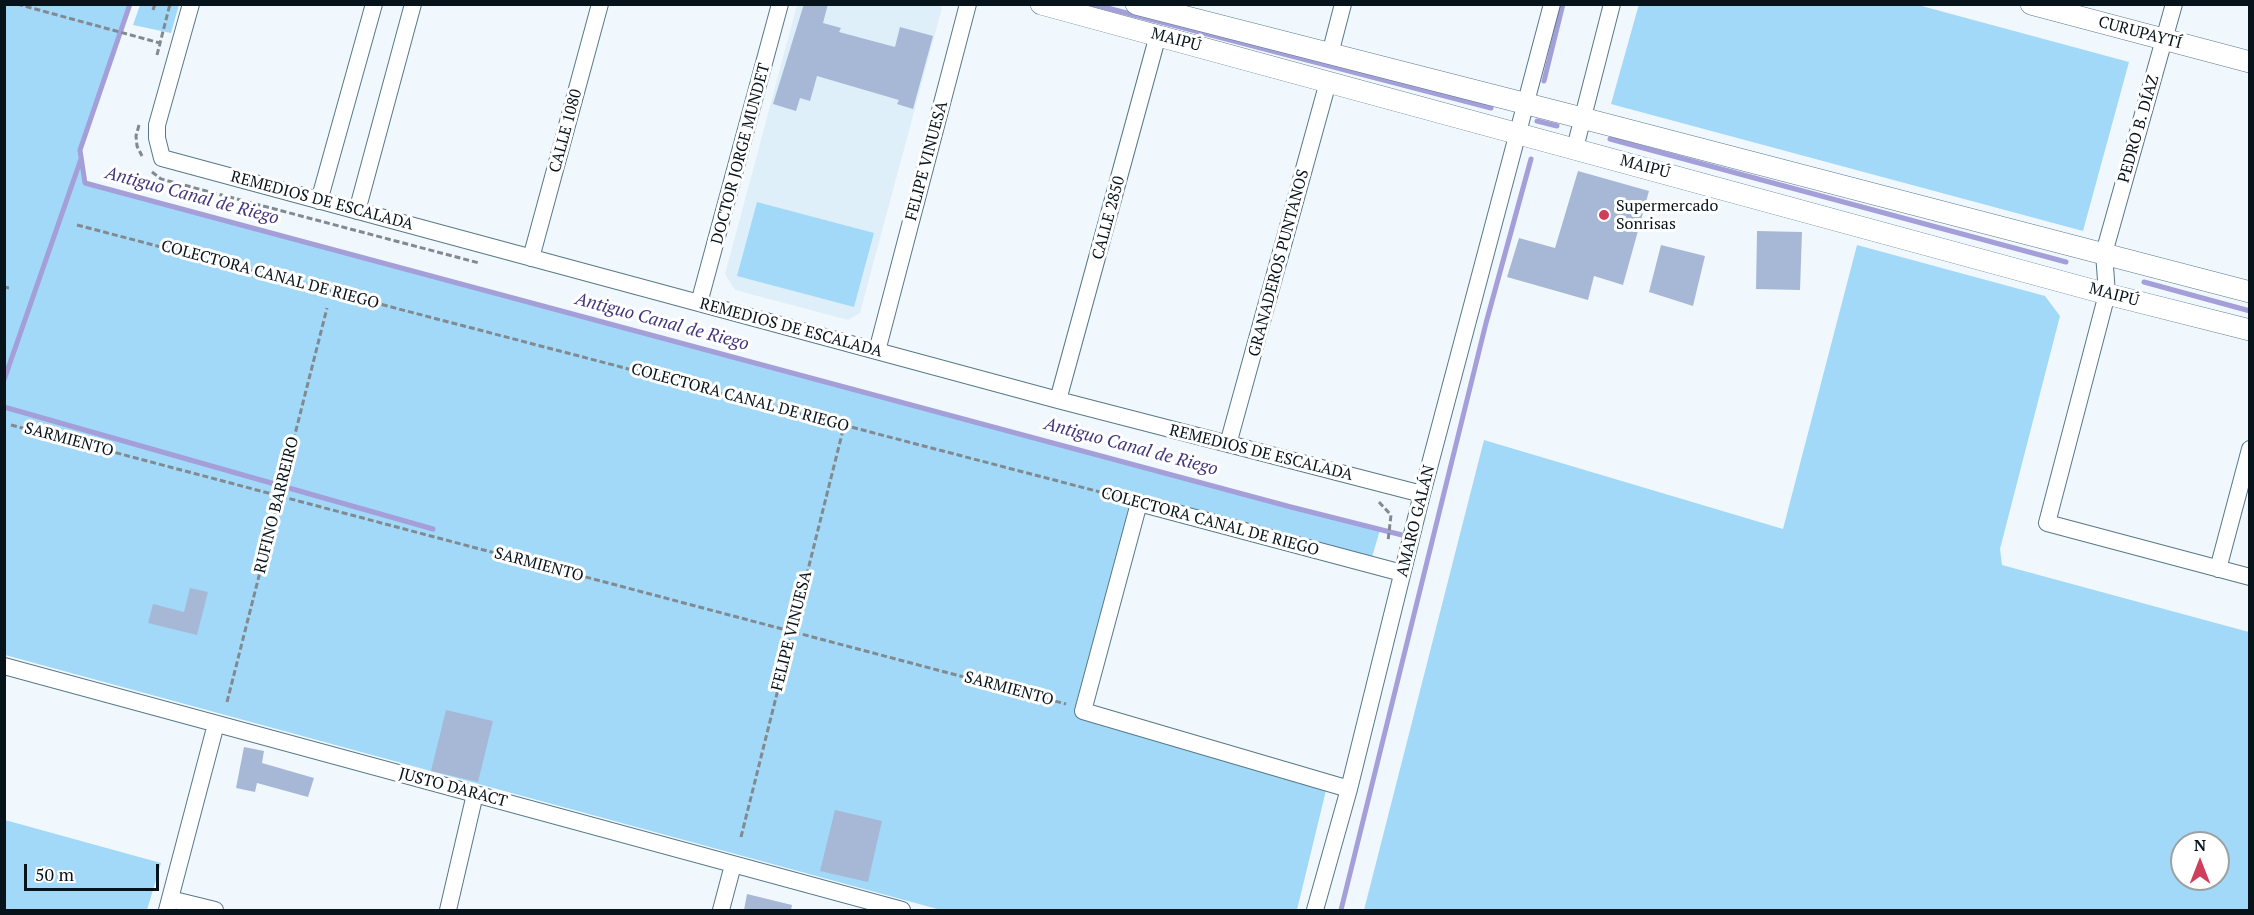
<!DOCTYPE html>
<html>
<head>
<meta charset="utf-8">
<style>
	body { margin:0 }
	#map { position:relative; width:2254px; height:915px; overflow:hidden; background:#f1f8fd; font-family:"PT Serif",serif }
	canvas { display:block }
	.frame { position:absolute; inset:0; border:6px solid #07131a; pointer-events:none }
	.north { position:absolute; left:2170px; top:831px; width:60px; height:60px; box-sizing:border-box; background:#fff; border:2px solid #9ca1a3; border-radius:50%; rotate:0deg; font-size:16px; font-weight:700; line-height:24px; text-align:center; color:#07131a }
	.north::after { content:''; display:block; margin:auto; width:21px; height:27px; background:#cf3f5b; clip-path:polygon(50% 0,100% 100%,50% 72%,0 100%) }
	.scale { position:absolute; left:24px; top:864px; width:135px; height:27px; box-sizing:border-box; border:3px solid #07131a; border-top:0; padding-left:8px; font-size:18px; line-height:21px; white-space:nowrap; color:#07131a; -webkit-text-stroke:4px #fff; paint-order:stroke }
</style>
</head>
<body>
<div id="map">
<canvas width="2254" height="915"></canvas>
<div class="frame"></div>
<div class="north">N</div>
<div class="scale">50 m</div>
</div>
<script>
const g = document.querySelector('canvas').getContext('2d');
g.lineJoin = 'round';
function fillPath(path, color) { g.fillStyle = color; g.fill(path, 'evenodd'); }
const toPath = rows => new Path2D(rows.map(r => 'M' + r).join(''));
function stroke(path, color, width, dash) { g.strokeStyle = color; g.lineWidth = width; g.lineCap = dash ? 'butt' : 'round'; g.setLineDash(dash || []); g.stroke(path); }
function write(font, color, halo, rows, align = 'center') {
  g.font = font + ' "PT Serif",serif'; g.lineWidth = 6; g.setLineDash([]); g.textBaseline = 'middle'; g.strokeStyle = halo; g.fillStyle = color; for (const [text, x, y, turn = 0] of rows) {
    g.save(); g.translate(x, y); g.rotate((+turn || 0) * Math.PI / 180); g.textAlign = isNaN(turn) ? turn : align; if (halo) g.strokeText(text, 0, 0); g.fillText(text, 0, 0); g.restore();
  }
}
fillPath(toPath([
	[797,5,940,5,942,8,860,313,848,320,735,290,725,274]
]), '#deeff9');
fillPath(toPath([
	[1639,4,1918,5,2129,62,2083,231,1611,104],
	[4,5,130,5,80,149,85,183,734,359,1380,530,1370,564,1139,503,1083,710,1328,782,1297,910,941,910,5,655],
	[140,5,179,5,171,33,133,25],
	[757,202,874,233,854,307,737,276],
	[1857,245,2045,296,2060,316,2000,549,2002,565,2249,632,2249,910,1364,910,1484,440,1783,529],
	[2182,843,2218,843,2218,879,2182,879],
	[5,820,161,863,147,910,5,910]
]), '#a2d9f8');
stroke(toPath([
	[130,4,80,150,85,183,1291,507,1410,537],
	[1092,4,1491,108],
	[1544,81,1563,4],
	[1537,121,1557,126],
	[1610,139,2066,262],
	[2144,282,2250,311],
	[4,380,81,159],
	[4,407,433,529],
	[1341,910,1486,323,1531,159]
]), '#a49ed9', 5);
fillPath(toPath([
	[804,4,828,4,823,23,841,28,839,32,895,47,900,27,933,36,913,109,897,104,899,100,817,76,810,101,800,98,796,111,773,104],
	[1578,171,1649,191,1623,285,1594,276,1588,300,1507,277,1519,238,1555,248],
	[1757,231,1802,232,1800,290,1756,289],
	[1661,245,1705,256,1693,306,1649,292],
	[190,588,208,592,197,635,148,623,153,604,184,612],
	[446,710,493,721,478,782,431,771],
	[244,747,264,751,262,763,314,778,308,797,257,783,255,792,236,788],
	[835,810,882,821,868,882,820,871],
	[747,894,792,905,791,910,744,910]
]), '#a6b8d6');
const minor = toPath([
	[191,4,157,125,157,138,162,158,1058,400,1422,494],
	[2174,4,2104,253,2107,294,2047,523,2250,577],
	[1330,54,1343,4],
	[1575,148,1612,4],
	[319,201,374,4],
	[357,211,413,4],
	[531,258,600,4],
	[699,303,780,4],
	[877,351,968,4],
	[1058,400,1158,35],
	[1228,444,1328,82],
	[2218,569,2250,449],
	[4,666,902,910],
	[1349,789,1083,711,1139,503,1402,573],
	[170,899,215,910],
	[167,910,216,724],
	[448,910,475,794],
	[721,910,733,865],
	[1315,910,1349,789,1422,494,1552,4]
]);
const tertiary = toPath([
	[1041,4,2107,294,2250,330],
	[1136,4,1582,118,2250,292],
	[2031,4,2250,62]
]);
stroke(minor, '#57788a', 18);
stroke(tertiary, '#57788a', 22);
stroke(toPath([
	[17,4,160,43],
	[153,10,155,4],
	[157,55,170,4],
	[139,125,136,136,137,146,142,156],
	[152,172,161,179,479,263],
	[77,225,1123,498],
	[4,287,9,288],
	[11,425,1066,704],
	[1379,502,1391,515,1388,541],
	[227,702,327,308],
	[741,837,844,426]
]), '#818a90', 3, [6, 3]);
stroke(minor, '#fff', 16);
stroke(tertiary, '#fff', 21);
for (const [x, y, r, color] of [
	[1604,215,6,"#cf3f5b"]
]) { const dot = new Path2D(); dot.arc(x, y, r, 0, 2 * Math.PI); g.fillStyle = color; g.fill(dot); stroke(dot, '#fff', 2); }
write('16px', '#07131a', '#fff', [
	["CURUPAYTÍ",2140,33,15],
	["MAIPÚ",1176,40,15],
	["PEDRO B. DÍAZ",2139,129,-74],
	["CALLE 1080",566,131,-75],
	["DOCTOR JORGE MUNDET",741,154,-75],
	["FELIPE VINUESA",927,161,-75],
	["MAIPÚ",1645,167,15],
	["REMEDIOS DE ESCALADA",322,201,15],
	["CALLE 2850",1109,218,-75],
	["GRANADEROS PUNTANOS",1279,263,-75],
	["COLECTORA CANAL DE RIEGO",270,275,15],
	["MAIPÚ",2114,295,15],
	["REMEDIOS DE ESCALADA",791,328,15],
	["COLECTORA CANAL DE RIEGO",740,398,15],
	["SARMIENTO",69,440,15],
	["REMEDIOS DE ESCALADA",1261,453,14],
	["RUFINO BARREIRO",277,505,-76],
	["AMARO GALÁN",1416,521,-76],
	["COLECTORA CANAL DE RIEGO",1210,522,15],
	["SARMIENTO",539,565,15],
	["FELIPE VINUESA",792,631,-76],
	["SARMIENTO",1009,689,15],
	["JUSTO DARACT",453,788,15]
]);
write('16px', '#07131a', '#fff', [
	["Supermercado",1616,206],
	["Sonrisas",1616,224]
], 'left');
write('italic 18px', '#44367c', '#fff', [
	["Antiguo Canal de Riego",192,196,15],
	["Antiguo Canal de Riego",662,322,15],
	["Antiguo Canal de Riego",1131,447,15]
]);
</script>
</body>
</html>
